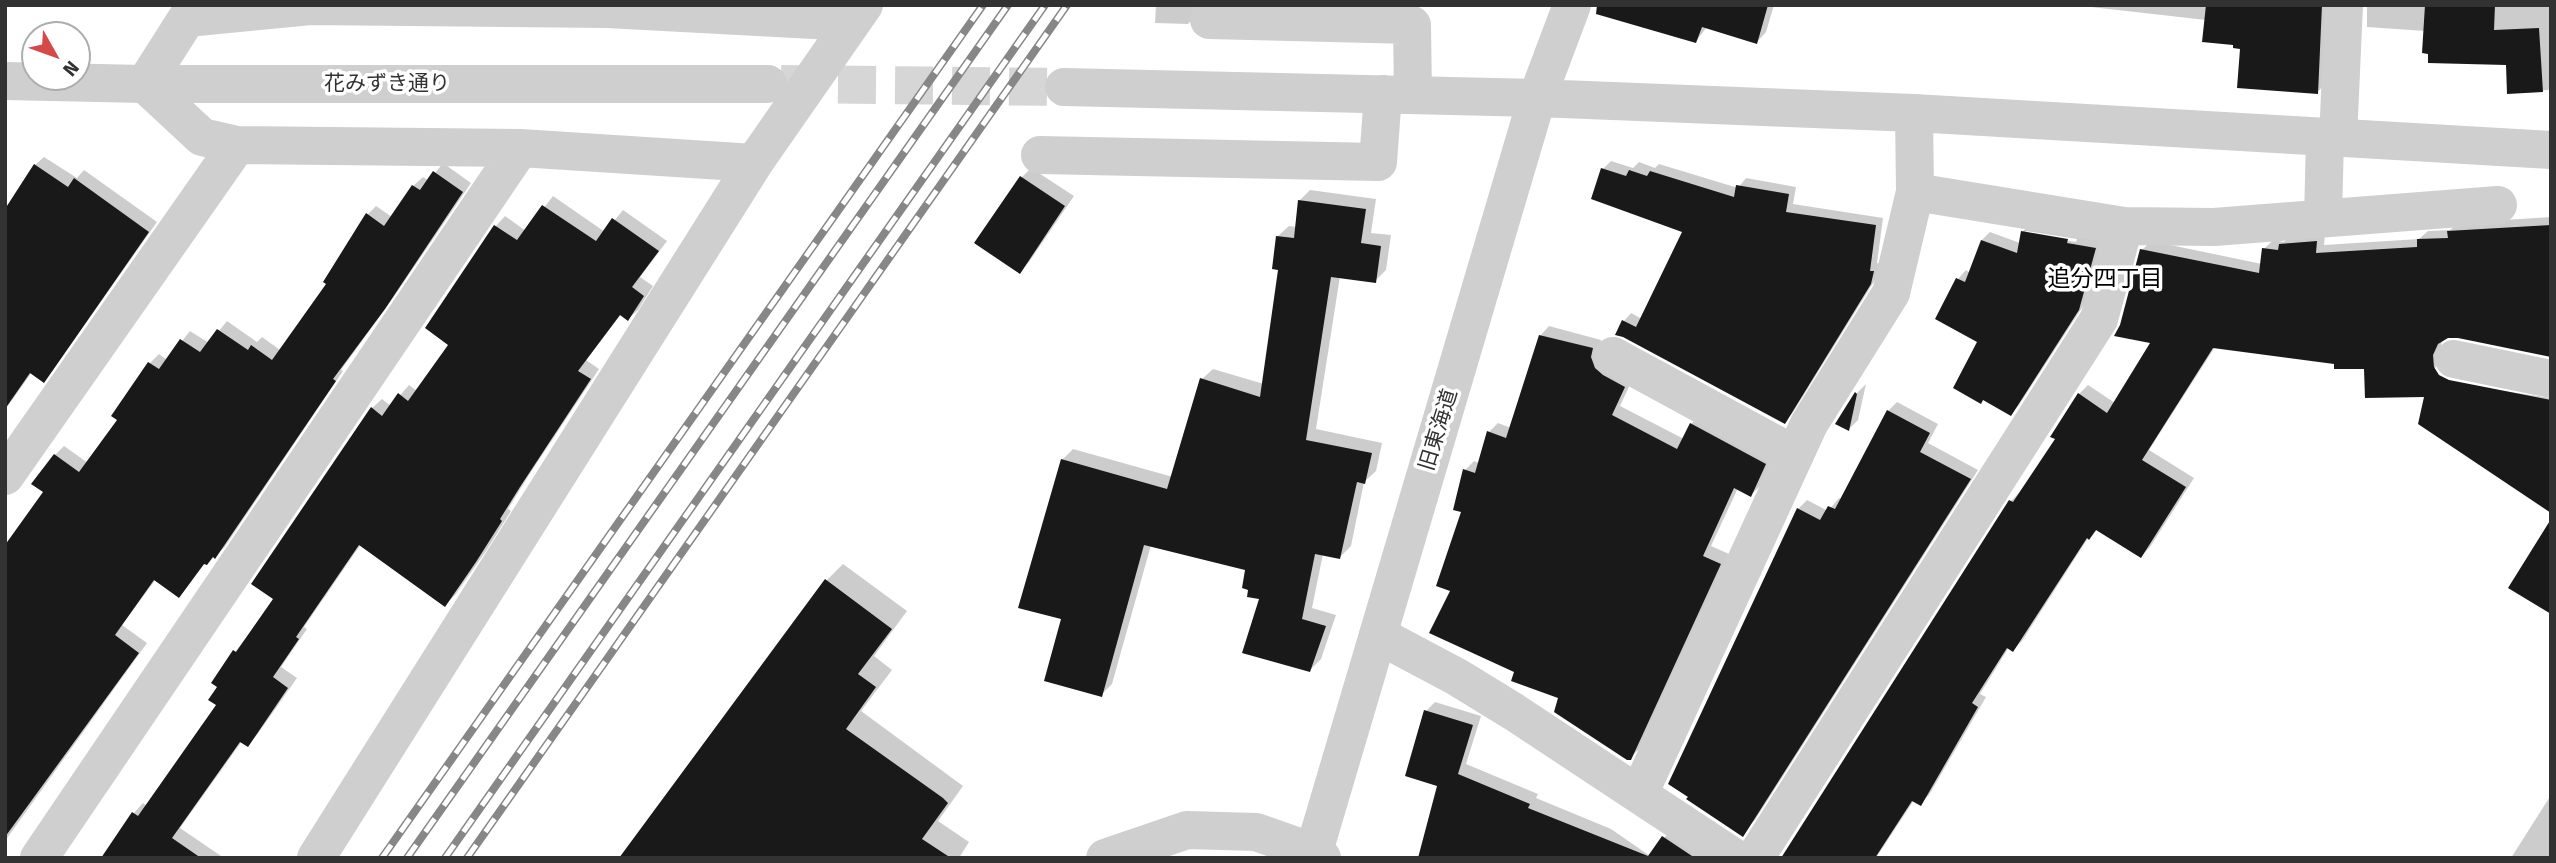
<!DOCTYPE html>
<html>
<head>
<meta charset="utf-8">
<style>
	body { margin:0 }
	#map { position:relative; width:2556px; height:863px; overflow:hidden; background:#fff; font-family:"Fira Sans",sans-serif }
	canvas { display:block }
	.frame { position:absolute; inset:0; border:7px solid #323232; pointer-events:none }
	.north { position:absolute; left:21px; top:21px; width:70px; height:70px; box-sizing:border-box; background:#fff; border:2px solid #adadad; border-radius:50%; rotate:130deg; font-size:19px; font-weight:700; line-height:28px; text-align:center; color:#323232 }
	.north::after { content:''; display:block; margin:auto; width:24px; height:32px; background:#d5494b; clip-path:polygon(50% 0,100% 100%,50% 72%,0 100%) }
</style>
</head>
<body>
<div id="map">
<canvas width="2556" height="863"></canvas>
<div class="frame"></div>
<div class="north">N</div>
</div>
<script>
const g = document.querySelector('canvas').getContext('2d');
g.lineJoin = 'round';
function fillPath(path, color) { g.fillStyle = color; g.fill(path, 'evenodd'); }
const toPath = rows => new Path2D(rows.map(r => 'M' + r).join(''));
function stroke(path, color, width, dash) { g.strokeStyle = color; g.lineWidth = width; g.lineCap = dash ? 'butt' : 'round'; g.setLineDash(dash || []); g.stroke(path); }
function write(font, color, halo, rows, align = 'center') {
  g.font = font + ' "Fira Sans","Noto Sans JP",sans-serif'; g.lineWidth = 7; g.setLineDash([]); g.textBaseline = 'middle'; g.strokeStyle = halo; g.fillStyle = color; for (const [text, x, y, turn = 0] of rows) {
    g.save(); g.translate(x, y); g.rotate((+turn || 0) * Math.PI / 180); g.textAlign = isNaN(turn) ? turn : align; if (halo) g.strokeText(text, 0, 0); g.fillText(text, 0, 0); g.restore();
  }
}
fillPath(toPath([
	[1156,5,1197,5,1197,14,1188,24,1155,23],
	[1649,5,1774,5,1766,32,1757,42,1707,27,1696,41],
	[2073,5,2330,5,2327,83,2317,92,2235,44,2206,20],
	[2367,5,2551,5,2551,87,2548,90,2509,92,2508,63,2425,31,2367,27],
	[44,157,77,178,84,170,157,222,52,371,44,380,32,372,5,410,5,204,9,206,35,165],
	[1611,161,1633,168,1639,162,1655,168,1659,164,1738,188,1746,178,1796,187,1793,204,1883,218,1877,263,1881,264,1878,275,1792,414,1784,422,1624,321,1631,313,1642,319,1684,231,1603,169],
	[443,163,471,183,393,298,341,370,343,371,224,548,206,562,179,595,156,579,122,625,147,643,5,841,5,560,45,491,55,455,64,446,88,463,119,419,150,363,159,354,167,360,190,331,209,343,227,321,257,342,262,337,280,350,329,284,367,215,376,206,392,217,413,186,423,177,429,181],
	[1031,168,1074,196,1029,262,1020,271,1022,177],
	[1310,190,1376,199,1371,233,1391,235,1386,270,1375,281,1340,276,1316,429,1382,443,1376,471,1364,482,1351,546,1340,557,1323,554,1312,608,1336,615,1321,659,1310,670,1247,569,1151,545,1112,684,1101,695,1064,618,1062,460,1073,449,1173,477,1202,379,1213,369,1264,384,1280,268,1278,236,1289,226,1297,227,1299,201],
	[553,196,605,232,623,210,667,241,640,277,653,286,638,310,628,319,621,314,586,360,599,369,529,475,508,509,511,511,486,551,455,595,445,605,361,544,304,627,307,629,281,667,297,678,257,735,247,745,242,741,180,828,224,858,103,858,134,813,143,803,147,806,219,704,220,686,235,652,276,599,372,408,382,399,391,406,409,385,417,391,450,344,427,327,496,226,505,216,526,231],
	[2551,217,2551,355,2459,336,2444,338,2441,344,2444,359,2435,368,2427,368,2366,367,2215,347,2149,450,2194,478,2150,547,2141,556,2098,529,2088,538,2022,641,2013,650,2009,647,1980,694,1986,697,1929,795,1920,803,1914,800,1876,858,1856,858,2011,501,2020,492,2057,438,2079,394,2088,385,2115,403,2153,342,2122,325,2142,250,2151,241,2262,264,2264,249,2273,240,2284,242,2290,236,2325,233,2324,245,2419,239,2428,231,2450,230,2458,223],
	[2031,224,2103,240,2087,300,2019,405,2011,414,1980,341,1937,318,1958,279,1966,270,1970,273,1982,240,1990,232,2020,243,2022,232],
	[2026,231,2077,239,2076,242,2026,234],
	[1549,326,1601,340,1600,347,1633,378,1620,406,1684,439,1691,424,1700,415,1774,455,1760,486,1751,495,1738,488,1711,546,1729,554,1639,749,1630,758,1560,697,1516,671,1453,590,1463,511,1465,470,1474,461,1479,463,1489,432,1498,423,1511,428,1540,336],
	[2436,381,2551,398,2551,422],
	[1866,384,1858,420,1849,429,1856,394],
	[1897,402,1938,424,1928,443,1978,470,1755,820,1746,829,1798,509,1807,500,1828,511,1839,498,1842,499,1888,411],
	[843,564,907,611,874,656,892,670,861,711,963,786,938,821,969,842,959,858,621,858,827,580],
	[1435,702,1481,716,1466,764,1538,794,1536,798,1611,829,1650,856,1672,828,1706,858,1420,858,1440,785,1426,711],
	[2551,795,2551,858,2511,858]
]), '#0003');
fillPath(toPath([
	[1597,5,1768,5,1757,44,1702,27,1696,43,1596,14],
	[2206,5,2322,5,2318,94,2237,88,2240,49,2233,48,2233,45,2202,42],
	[2425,5,2495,5,2494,30,2539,28,2543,92,2507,94,2506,65,2428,63,2428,54,2422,53],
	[34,164,68,187,74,178,149,232,44,383,30,373,5,409,5,209],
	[1601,168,1626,176,1629,170,1647,176,1650,171,1734,197,1736,185,1789,194,1786,212,1876,225,1870,271,1874,271,1871,284,1785,424,1623,337,1615,335,1622,320,1636,327,1682,232,1591,199],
	[433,171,463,192,385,309,333,379,336,381,215,559,213,557,207,565,204,564,179,598,154,580,115,635,139,653,5,837,5,545,43,492,31,484,54,454,79,472,117,420,111,416,148,362,159,369,180,339,200,352,217,329,248,350,251,345,272,360,326,284,323,282,366,213,384,226,412,185,420,190],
	[1020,176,1065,206,1020,274,974,243],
	[1298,200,1366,209,1361,243,1381,246,1376,283,1331,277,1306,440,1372,453,1365,484,1357,482,1340,559,1315,554,1302,619,1326,626,1310,672,1242,653,1259,599,1247,597,1248,590,1242,588,1245,570,1144,545,1102,697,1044,681,1061,619,1018,608,1061,459,1167,489,1200,378,1260,397,1278,270,1272,269,1276,236,1294,238],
	[542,205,596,241,612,218,659,251,632,287,644,296,628,321,620,315,578,371,591,379,520,487,500,519,502,521,476,562,445,607,359,545,296,637,299,639,273,677,288,688,248,747,240,742,172,838,201,858,101,858,132,812,138,816,216,705,208,700,217,687,211,683,233,650,236,652,273,599,251,584,371,407,382,416,398,393,408,401,448,345,425,328,494,225,517,240],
	[2551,225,2551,357,2458,338,2448,338,2438,344,2433,355,2434,367,2439,375,2449,380,2551,400,2551,513,2418,424,2424,397,2365,398,2364,369,2334,369,2334,364,2213,348,2142,460,2186,487,2141,558,2096,530,2089,540,2087,538,2013,652,2007,648,1972,703,1978,707,1921,806,1912,801,1875,858,1781,858,2009,500,2013,502,2055,439,2050,437,2078,393,2107,413,2150,343,2114,336,2120,325,2140,249,2259,273,2262,248,2278,250,2279,244,2317,241,2316,253,2417,247,2417,239,2448,238,2447,231],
	[2021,231,2068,239,2067,243,2096,248,2079,310,2011,416,1983,400,1981,404,1953,388,1977,342,1935,319,1956,278,1965,282,1981,240,2017,253],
	[1539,335,1593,348,1591,357,1595,368,1603,375,1625,387,1612,415,1677,449,1690,423,1766,464,1751,497,1734,488,1703,556,1721,564,1631,760,1627,760,1554,712,1558,698,1511,681,1514,672,1429,633,1450,591,1436,586,1461,512,1453,510,1463,469,1475,473,1487,431,1506,438],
	[1855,392,1857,394,1849,431,1835,424],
	[1887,410,1930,433,1920,452,1971,479,1743,837,1686,799,1688,797,1668,784,1797,508,1820,520,1828,506,1835,509],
	[2551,519,2551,614,2508,588],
	[825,579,892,629,858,674,876,687,846,729,943,798,948,803,922,839,951,858,619,858],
	[1424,710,1473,725,1458,774,1530,804,1528,808,1648,856,1662,836,1695,858,1418,858,1437,786,1405,776]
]), '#191919');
stroke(toPath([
	[781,84,1064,87]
]), '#d6d6d6', 38, [38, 19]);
stroke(toPath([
	[1209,20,1412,25,1413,95],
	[2338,139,2344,5],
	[237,145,202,137,145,84,187,18,310,6,607,9,852,22],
	[1040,155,1378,162,1383,94],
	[1915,192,2124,226,2214,227,2498,205],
	[2323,218,2325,138],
	[1613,356,1795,455],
	[2454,359,2551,379],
	[5,476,237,145,520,148,754,163],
	[1378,635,1457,677,1514,712,1735,858],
	[1639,794,1809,424,1891,293,1915,192,1914,113],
	[39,858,520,148],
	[316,858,754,163,864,5],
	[1105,858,1187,830,1256,832,1313,852,1322,858],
	[1755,858,2099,319,2124,226]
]), '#cfcfcf', 38);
stroke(toPath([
	[5,81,145,84,768,84],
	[1064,87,1537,98,1914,113,2551,150],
	[1312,858,1537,98,1572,5]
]), '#cfcfcf', 38);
const rail = toPath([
	[382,858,983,5],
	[407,858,1008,5],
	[445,858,1045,5],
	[467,858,1067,5]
]);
stroke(rail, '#878787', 8);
stroke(rail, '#fff', 5, [16]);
write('21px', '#323232', '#fff', [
	["花みずき通り",387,84],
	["旧東海道",1439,430,-73]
]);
write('23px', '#000', '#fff', [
	["追分四丁目",2105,280]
]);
</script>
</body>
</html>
